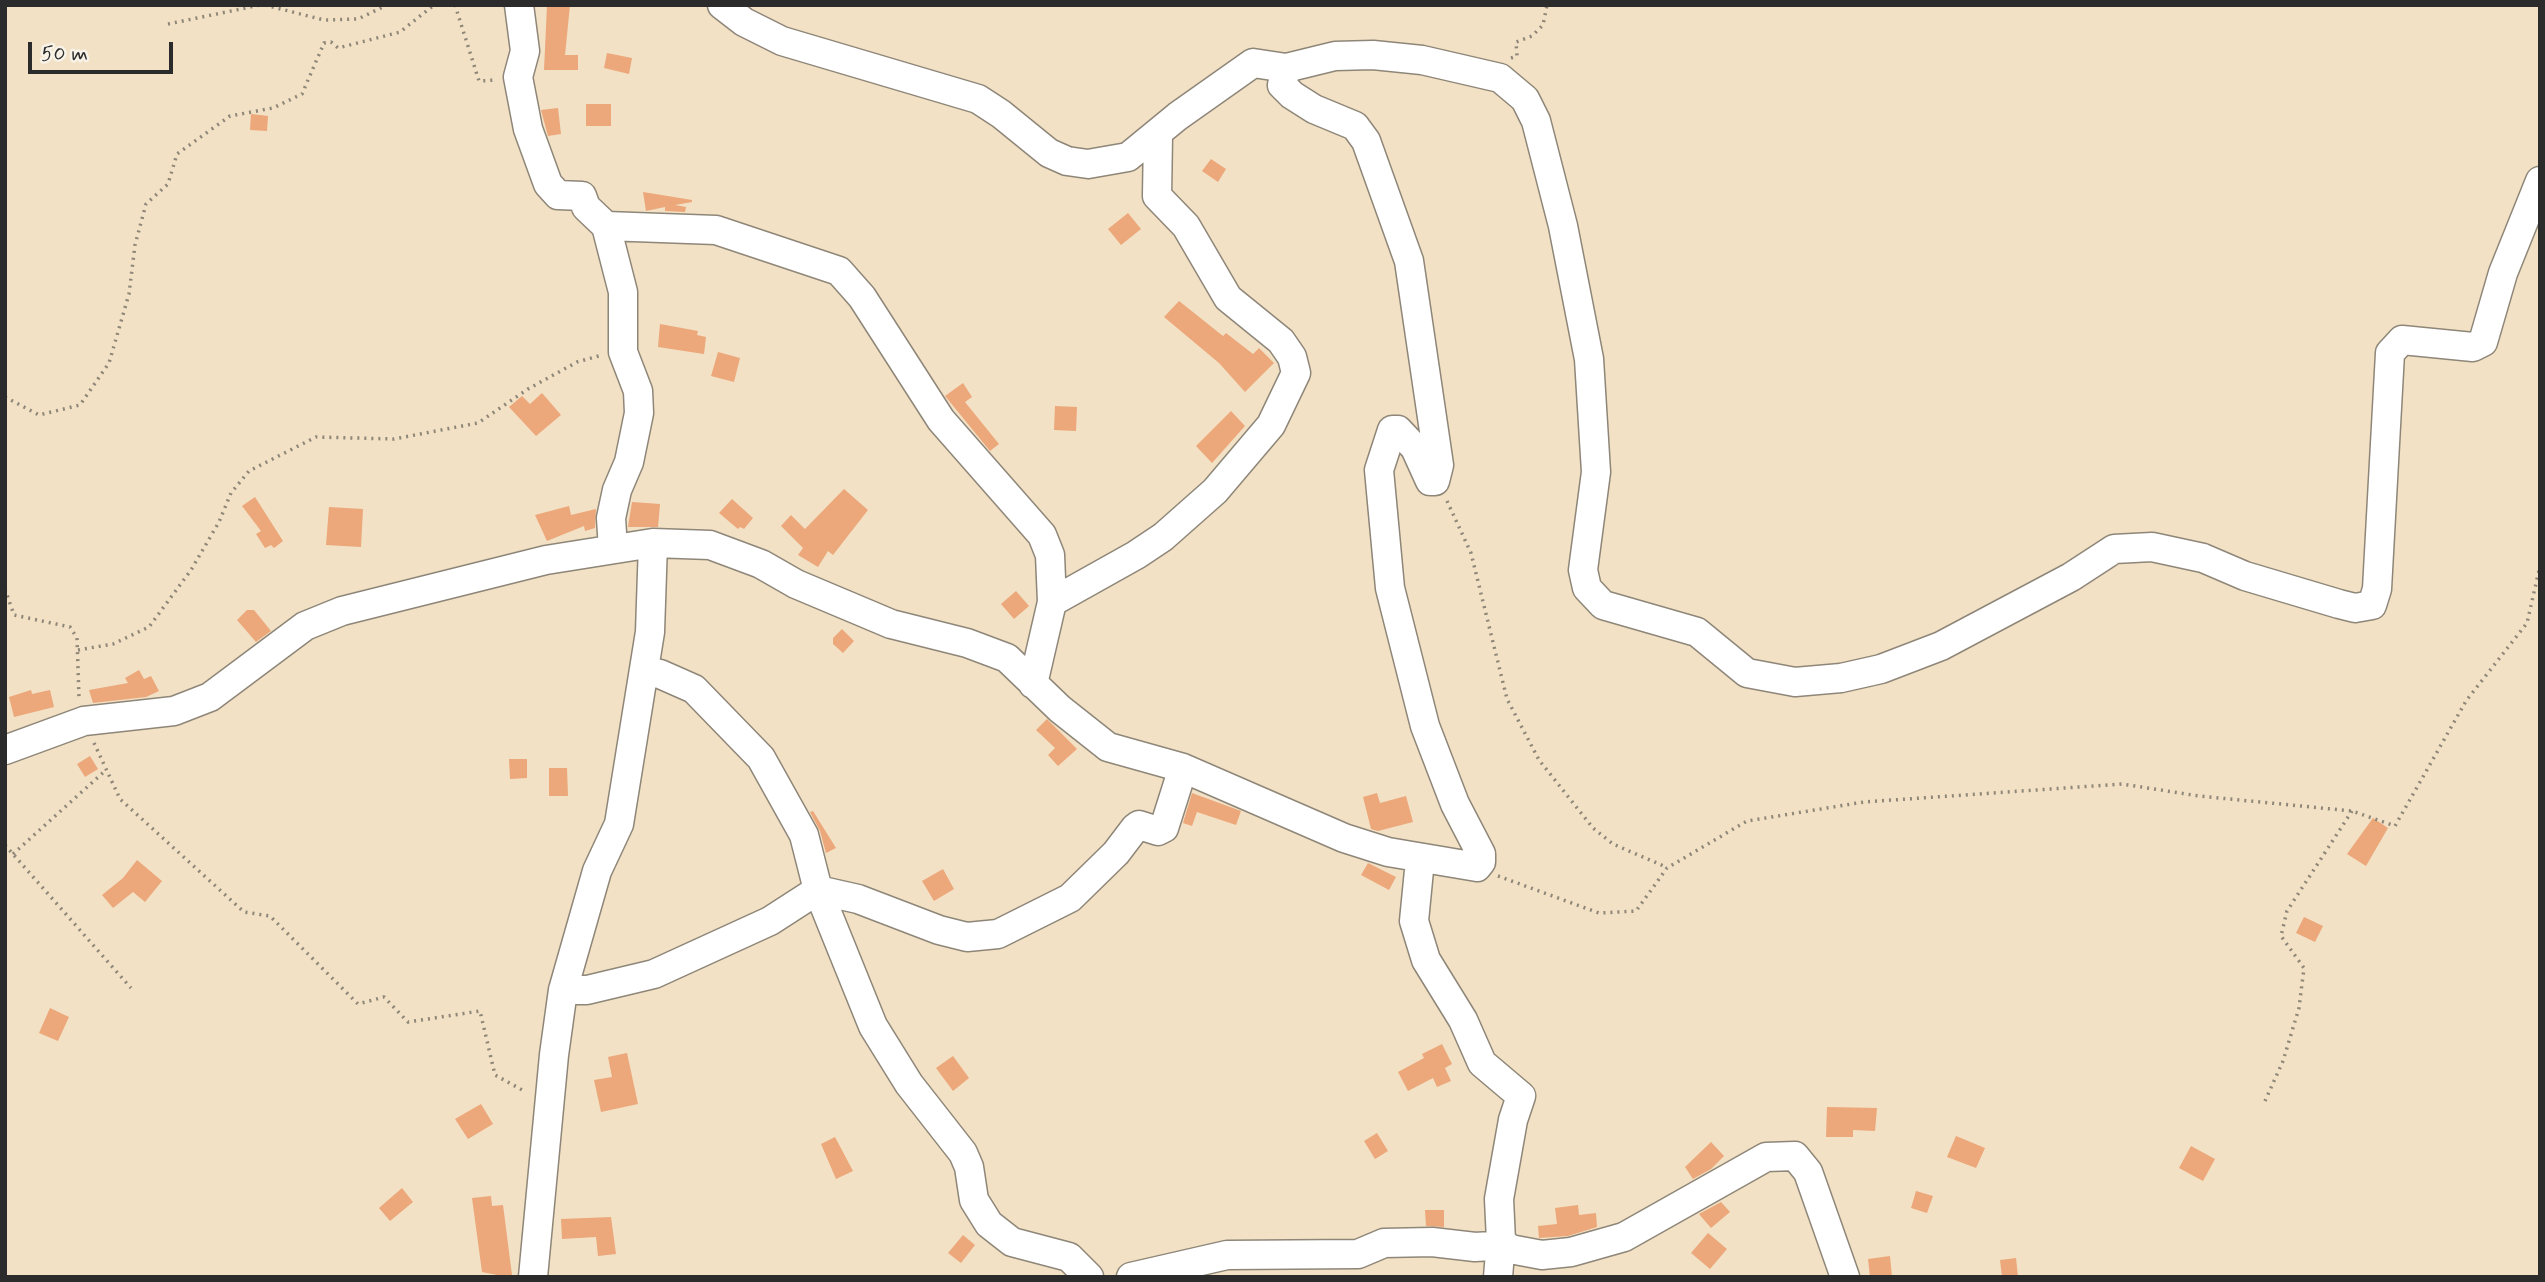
<!DOCTYPE html>
<html>
<head>
<meta charset="utf-8">
<style>
	body { margin:0 }
	#map { position:relative; width:2545px; height:1282px; overflow:hidden; background:#f2e1c5; font-family:Mynerve,sans-serif }
	canvas { display:block }
	.frame { position:absolute; inset:0; border:7px solid #2b2b2b; pointer-events:none }
	.scale { position:absolute; left:28px; top:42px; width:145px; height:32px; box-sizing:border-box; border:4px solid #2b2b2b; border-top:0; padding-left:9px; font-size:21px; line-height:24px; white-space:nowrap; color:#2b2b2b; -webkit-text-stroke:5px #f7f3e8; paint-order:stroke }
</style>
</head>
<body>
<div id="map">
<canvas width="2545" height="1282"></canvas>
<div class="frame"></div>
<div class="scale">50 m</div>
</div>
<script>
const g = document.querySelector('canvas').getContext('2d');
g.lineJoin = 'round';
function fillPath(path, color) { g.fillStyle = color; g.fill(path, 'evenodd'); }
const toPath = rows => new Path2D(rows.map(r => 'M' + r).join(''));
function stroke(path, color, width, dash) { g.strokeStyle = color; g.lineWidth = width; g.lineCap = dash ? 'butt' : 'round'; g.setLineDash(dash || []); g.stroke(path); }
fillPath(toPath([
	[547,5,570,5,565,55,578,55,578,70,544,70],
	[607,53,632,58,629,74,604,68],
	[586,104,611,104,611,126,586,126],
	[558,108,561,134,548,136,541,110],
	[251,114,268,116,267,131,250,130],
	[1211,159,1226,169,1218,182,1202,171],
	[643,192,692,200,692,202,675,205,686,207,685,212,665,211,665,207,646,211],
	[1128,213,1141,229,1121,245,1108,229],
	[1179,301,1223,336,1226,333,1253,354,1259,348,1274,363,1245,392,1219,363,1164,317],
	[660,324,698,331,697,335,706,337,704,354,658,347],
	[718,352,740,358,734,382,711,376],
	[963,383,972,397,965,402,999,444,990,451,945,396],
	[542,393,561,415,536,436,509,407,522,396,530,404],
	[1055,406,1077,407,1076,431,1054,430],
	[1231,411,1245,426,1212,463,1196,446],
	[844,489,868,510,833,555,828,551,818,567,798,555,803,548,781,526,791,515,805,529],
	[255,497,283,541,274,548,271,545,265,548,256,534,261,531,242,506],
	[732,499,753,518,744,529,740,527,738,529,719,513],
	[632,502,660,504,658,527,628,527],
	[569,506,571,515,596,509,595,528,585,531,584,526,547,541,535,515],
	[329,507,363,509,361,547,326,545],
	[1016,591,1029,606,1014,619,1001,604],
	[247,610,254,610,271,631,256,642,237,620],
	[842,629,854,641,843,653,833,644,833,638],
	[139,670,144,679,151,676,159,691,146,697,93,703,89,690,128,683,125,678],
	[31,690,32,694,50,690,54,707,14,717,9,697],
	[1047,719,1077,749,1058,766,1048,755,1055,748,1036,730],
	[90,756,98,769,85,777,77,764],
	[509,759,527,759,527,778,510,779],
	[549,768,567,768,568,796,549,796],
	[1192,793,1241,811,1236,825,1197,812,1192,826,1183,823],
	[1377,793,1380,803,1406,796,1413,822,1378,831,1371,829,1363,797],
	[813,811,836,848,826,853,820,831,810,812],
	[2373,818,2388,828,2366,866,2347,854],
	[137,860,162,881,145,902,133,892,113,908,102,895,123,878],
	[1368,863,1396,877,1389,890,1361,875],
	[943,869,954,889,934,901,922,881],
	[2304,917,2323,926,2315,942,2296,933],
	[50,1008,69,1017,58,1041,39,1033],
	[1442,1044,1452,1064,1445,1068,1451,1081,1437,1087,1433,1078,1408,1091,1398,1072,1424,1058,1422,1054],
	[627,1053,638,1104,601,1112,594,1080,612,1077,608,1057],
	[953,1056,969,1078,953,1091,936,1068],
	[481,1104,493,1124,468,1139,455,1119],
	[1827,1107,1877,1108,1875,1131,1853,1130,1853,1137,1826,1137],
	[1377,1133,1388,1151,1375,1159,1364,1141],
	[1956,1136,1985,1148,1976,1168,1947,1157],
	[835,1137,853,1171,836,1179,821,1144],
	[1711,1142,1724,1156,1711,1169,1693,1179,1685,1167],
	[2191,1146,2215,1159,2203,1181,2179,1168],
	[402,1188,413,1202,390,1221,379,1208],
	[1916,1191,1933,1196,1927,1213,1911,1208],
	[491,1196,492,1206,503,1205,512,1275,507,1277,482,1272,472,1198],
	[1721,1202,1730,1212,1711,1228,1699,1214],
	[1578,1205,1579,1215,1596,1213,1597,1227,1568,1236,1539,1238,1538,1226,1557,1224,1555,1208],
	[1425,1210,1444,1210,1444,1227,1426,1226],
	[611,1217,616,1254,598,1256,596,1237,562,1239,561,1219],
	[1708,1233,1727,1249,1710,1269,1691,1253],
	[963,1235,975,1245,961,1263,948,1253],
	[1890,1256,1892,1277,1870,1277,1868,1259],
	[2016,1258,2018,1277,2002,1277,2000,1260]
]), '#eca77a');
const minor = toPath([
	[519,5,525,51,518,77,528,129,548,184,558,195,582,196,586,207,606,226,623,292,623,352,638,391,639,413,629,462,617,490,611,518,613,549],
	[722,5,744,22,782,41,978,99,1001,114,1049,153,1067,161,1088,164,1128,157,1178,116,1253,63,1286,68,1335,56,1373,55,1422,60,1500,78,1525,99,1536,121,1563,226,1589,359,1596,472,1583,570,1587,588,1603,605,1697,632,1747,673,1795,682,1841,678,1881,669,1941,646,2071,577,2114,549,2152,547,2203,558,2245,576,2339,604,2355,608,2372,605,2377,589,2390,353,2402,340,2473,347,2483,342,2503,273,2540,181],
	[606,226,716,230,839,271,862,297,941,420,1042,535,1050,555,1052,602,1033,684],
	[1052,602,1136,555,1163,537,1215,491,1271,425,1296,373,1292,357,1281,341,1228,298,1186,226,1157,196,1158,135],
	[644,671,660,674,694,689,761,758,804,835,818,890,873,1026,909,1084,963,1153,969,1167,974,1200,989,1224,1012,1242,1069,1257,1089,1277],
	[5,750,84,721,174,711,210,697,305,626,342,611,546,560,653,543,710,545,761,564,796,584,891,624,967,643,1007,658,1060,709,1108,747,1183,768,1344,838,1388,852,1477,867,1481,862,1481,854,1455,804,1425,726,1390,588,1379,470,1392,430,1398,430,1415,448,1430,481,1435,481,1439,465,1409,261,1366,141,1355,126,1314,109,1292,95,1282,85,1286,68],
	[1420,860,1414,921,1426,960,1463,1020,1482,1063,1521,1096,1513,1120,1499,1199,1501,1241,1510,1249,1542,1255,1571,1252,1624,1237,1766,1157,1795,1156,1808,1172,1845,1277],
	[563,990,587,990,654,974,770,921,818,890,858,899,939,930,967,937,998,934,1070,898,1116,853,1135,828,1139,825,1158,831,1164,828,1183,768],
	[533,1277,554,1055,563,990,597,871,619,824,650,632,653,543],
	[1131,1277,1227,1255,1358,1254,1384,1243,1432,1242,1475,1247,1492,1246,1501,1241,1498,1277]
]);
stroke(minor, '#8e8678', 31);
stroke(toPath([
	[265,5,324,20,358,19,387,5],
	[455,5,479,81,496,80],
	[168,24,260,5],
	[1511,58,1517,56,1516,42,1532,36,1543,25,1547,5],
	[5,397,39,415,80,405,109,363,129,294,135,245,146,204,168,184,177,154,230,116,273,108,302,94,324,43,331,42,338,48,400,32,434,5],
	[1447,501,1471,553,1507,699,1539,760,1593,828,1613,844,1666,867],
	[5,589,14,615,70,627,77,638,79,698],
	[78,650,113,644,149,627,191,570,219,522,231,493,249,471,316,437,394,439,478,423,528,389,577,362,602,355],
	[94,743,120,799,244,912,270,916,358,1004,384,997,408,1022,480,1011,495,1075,526,1092],
	[5,845,131,988],
	[13,854,106,770],
	[1498,876,1599,913,1636,911,1667,868,1747,821,1864,802,2122,784,2199,796,2352,811,2395,826,2466,701,2527,623,2540,566],
	[2265,1101,2283,1061,2299,1008,2304,968,2281,936,2287,911,2352,811]
]), '#8e8678', 3.5, [2, 5]);
stroke(minor, '#fff', 28);
</script>
</body>
</html>
